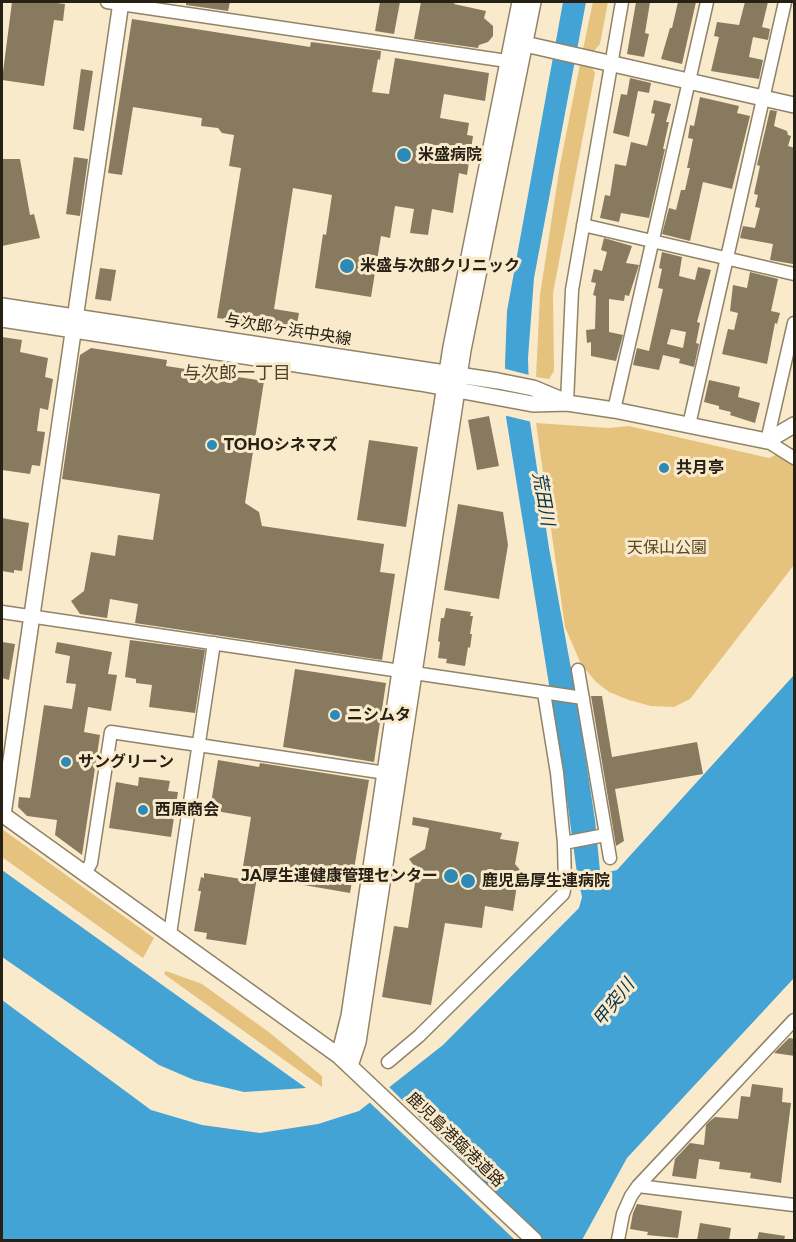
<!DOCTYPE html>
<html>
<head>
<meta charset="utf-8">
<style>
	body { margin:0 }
	#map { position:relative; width:796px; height:1242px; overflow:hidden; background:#faeacc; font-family:Montserrat,sans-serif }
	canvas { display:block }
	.frame { position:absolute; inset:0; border:3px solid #262015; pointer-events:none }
</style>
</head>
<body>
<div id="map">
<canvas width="796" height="1242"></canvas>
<div class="frame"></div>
</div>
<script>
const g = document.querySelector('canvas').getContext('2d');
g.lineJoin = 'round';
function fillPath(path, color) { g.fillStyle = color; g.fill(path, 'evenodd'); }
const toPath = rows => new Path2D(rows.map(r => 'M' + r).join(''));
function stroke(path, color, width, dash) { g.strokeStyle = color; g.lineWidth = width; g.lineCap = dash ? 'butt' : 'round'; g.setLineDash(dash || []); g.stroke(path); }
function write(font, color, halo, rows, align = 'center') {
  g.font = font + ' Montserrat,"Noto Sans JP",sans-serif'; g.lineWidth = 6; g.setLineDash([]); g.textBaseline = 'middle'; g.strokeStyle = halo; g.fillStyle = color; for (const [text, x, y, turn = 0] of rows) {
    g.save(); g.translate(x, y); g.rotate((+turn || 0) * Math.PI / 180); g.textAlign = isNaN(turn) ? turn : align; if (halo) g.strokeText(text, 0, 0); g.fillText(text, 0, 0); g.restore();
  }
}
fillPath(toPath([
	[593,2,608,2,600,44,593,52,583,49],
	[580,64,591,66,595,73,553,293,554,371,549,379,536,377,540,295,560,165],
	[536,423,609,428,629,426,769,458,794,447,794,565,690,699,674,707,651,706,629,700,609,692,596,682,581,664,565,627],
	[2,829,154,938,143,958,2,857],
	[166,971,202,984,270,1033,322,1076,322,1087,164,974]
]), '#e5c27d');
fillPath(toPath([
	[563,2,586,2,534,278,528,358,530,422,549,548,578,707,595,820,600,871,604,873,617,870,794,675,794,978,627,1158,582,1240,2,1240,2,1000,151,1110,202,1125,260,1133,318,1124,359,1111,443,1045,579,908,582,897,577,873,564,778,506,417,505,364,507,311],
	[2,870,306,1088,244,1092,194,1080,159,1065,2,957]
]), '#42a3d4');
fillPath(toPath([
	[502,368,529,375,532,422,503,415],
	[387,1085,517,1214,544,1240,515,1240,367,1100]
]), '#faeacc');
fillPath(toPath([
	[12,2,48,2,65,4,63,21,54,20,44,86,2,80],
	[186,2,230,2,228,11,186,5],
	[380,2,400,2,394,34,375,31],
	[421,2,455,2,454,4,486,11,484,18,493,26,493,36,488,42,479,45,478,48,414,39],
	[636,2,650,2,645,33,649,34,644,57,627,54],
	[678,2,696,2,682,64,661,59,670,28,672,28],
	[745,2,768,2,762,27,770,29,768,40,753,37,749,57,763,60,759,79,711,71,719,37,714,36,717,22,739,25],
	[132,19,310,47,311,42,381,51,380,60,378,59,372,92,389,94,395,58,489,73,485,101,444,94,440,118,469,123,467,135,473,136,467,175,459,173,453,213,432,209,428,235,410,233,414,209,395,206,390,238,381,236,371,297,315,288,323,234,326,235,332,195,293,188,274,309,299,313,296,329,217,318,241,168,229,166,234,135,222,133,218,128,201,126,202,118,133,107,122,175,108,173],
	[81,69,93,71,84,131,73,129],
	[630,78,651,83,649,93,638,91,629,137,613,133,621,94,627,95],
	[700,97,739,106,737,113,750,116,732,189,703,182,690,241,662,234,669,208,676,210,681,190,685,190,690,168,687,168,693,139,688,138,690,125,694,126],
	[654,100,671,104,666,122,669,122,663,149,665,149,649,218,621,213,619,222,600,218,605,195,610,196,615,164,626,166,631,142,647,146,655,114,651,113],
	[770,110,777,111,774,126,787,131,788,135,791,136,788,146,795,148,793,264,770,260,773,244,740,238,743,226,755,228,760,208,755,207,758,195,754,194,760,166,757,165],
	[74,157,88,159,80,216,66,214],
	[2,159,20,159,30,215,34,214,40,238,2,246],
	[604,238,632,246,626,263,639,265,629,296,625,295,624,301,609,299,609,332,623,335,616,361,591,356,591,342,587,343,586,330,595,329,596,296,593,295,596,283,591,282,594,269,602,271,607,252,601,250],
	[662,252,682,257,679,276,695,280,698,267,711,270,697,322,700,323,696,343,699,344,694,367,679,363,680,359,663,355,659,370,633,365,637,348,649,351,663,289,658,288,662,269,659,268],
	[671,329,686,332,683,348,667,344],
	[100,268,116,270,111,301,95,299],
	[750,272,778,279,771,311,780,313,777,324,775,323,767,364,722,354,728,329,734,330,738,313,730,311,733,285,747,288],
	[2,337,22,340,20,352,48,358,45,377,53,379,48,410,40,408,37,431,45,432,40,466,32,465,30,474,2,470],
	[91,348,167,360,166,366,264,381,245,503,259,512,262,526,384,544,380,572,395,574,382,660,135,623,138,604,110,599,107,618,80,614,71,601,84,591,91,552,115,556,118,535,153,540,160,494,62,479,80,355],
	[709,380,740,387,738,397,760,403,755,423,730,415,731,412,719,409,719,406,704,402],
	[489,416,499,466,477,470,468,420],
	[369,440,418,447,406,527,357,520],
	[458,504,503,512,508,545,499,599,444,590],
	[2,518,29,523,22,571,14,570,14,573,2,571],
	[446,608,471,612,470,616,473,616,470,634,472,634,470,648,468,647,465,666,446,663,447,659,438,658,440,642,438,641,441,618,444,618],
	[130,640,205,650,195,713,149,707,152,685,136,683,136,679,125,677],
	[2,642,15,644,9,680,2,678],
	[57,642,112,652,108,674,117,675,111,711,88,707,84,732,100,735,82,855,55,835,57,820,27,816,18,807,19,797,30,798,44,705,72,709,76,684,66,683,70,656,55,653],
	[295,669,386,683,374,762,283,747],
	[591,696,602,696,612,757,697,742,703,774,615,789,624,841,616,846],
	[218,760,259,767,260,763,369,780,350,893,257,877,246,945,206,939,207,933,194,931,201,891,198,891,201,877,204,878,204,873,241,879,251,817,210,810],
	[139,777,170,781,168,791,178,792,171,837,109,828,116,782,138,786],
	[413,817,502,833,500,839,519,842,515,864,526,877,517,885,513,911,485,906,482,928,445,923,431,1005,382,997,394,926,408,928,417,870,409,859,425,849,429,828,412,825],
	[789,1038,795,1039,795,1056,774,1053],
	[752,1084,783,1088,782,1102,791,1103,781,1183,750,1178,751,1173,719,1169,720,1162,699,1159,696,1179,672,1176,675,1159,690,1143,704,1145,706,1125,710,1121,715,1117,738,1119,741,1096,750,1097],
	[637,1204,682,1211,678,1238,647,1235,648,1232,630,1229,633,1213],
	[700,1223,731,1228,729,1240,697,1240],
	[759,1232,785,1236,784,1240,757,1240]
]), '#887a5e');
const minor = toPath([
	[107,2,507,61],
	[583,225,794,274],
	[794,323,767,441,794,458],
	[567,403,572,290,622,2],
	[614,410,707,2],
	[689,425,785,2],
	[2,612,583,698],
	[578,670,610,858],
	[564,843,605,835],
	[85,874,91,863,111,732,386,773],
	[170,934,214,643],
	[388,1062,419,1036,563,894,565,886,564,843,557,773,544,693],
	[638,1186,794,1205],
	[618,1240,623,1214,631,1196,638,1186,794,1020]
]);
const tertiary = toPath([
	[516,42,794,105],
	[2,306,498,381,533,388,562,400],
	[2,319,420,383,533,404,567,403,614,410,767,441,794,425],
	[2,814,339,1056,534,1240],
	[3,815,121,2],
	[339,1056,349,1016,400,671,451,347,520,2],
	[350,1066,358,1042,463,350,533,2]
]);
stroke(minor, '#918367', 15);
stroke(tertiary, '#918367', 18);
stroke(minor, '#fff', 12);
stroke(tertiary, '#fff', 15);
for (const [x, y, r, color] of [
	[404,155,8,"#2d8ab6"],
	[347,266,8,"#2d8ab6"],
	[212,445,6,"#2d8ab6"],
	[664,468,6,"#2d8ab6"],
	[335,715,6,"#2d8ab6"],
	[66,762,6,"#2d8ab6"],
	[143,810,6,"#2d8ab6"],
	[451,876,8,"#2d8ab6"],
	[468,881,8,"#2d8ab6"]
]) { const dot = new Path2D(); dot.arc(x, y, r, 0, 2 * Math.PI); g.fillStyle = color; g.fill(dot); stroke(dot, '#faeacc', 2); }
write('bold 16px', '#262015', '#faeacc', [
	["米盛病院",418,155],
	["米盛与次郎クリニック",360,266],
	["TOHOシネマズ",224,445],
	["共月亭",676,468],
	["ニシムタ",347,715],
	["サングリーン",78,762],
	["西原商会",155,810],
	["JA厚生連健康管理センター",438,876,"right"],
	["鹿児島厚生連病院",482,881]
], 'left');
write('16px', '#262015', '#faeacc', [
	["与次郎ヶ浜中央線",288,330,9],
	["鹿児島港臨港道路",455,1140,44]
]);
write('16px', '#594723', '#faeacc', [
	["天保山公園",667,548]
]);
write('18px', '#504329', '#faeacc', [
	["与次郎一丁目",237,374]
]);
write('italic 18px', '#083448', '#faeacc', [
	["荒田川",543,499,80],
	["甲突川",614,1003,-52]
]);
</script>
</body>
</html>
